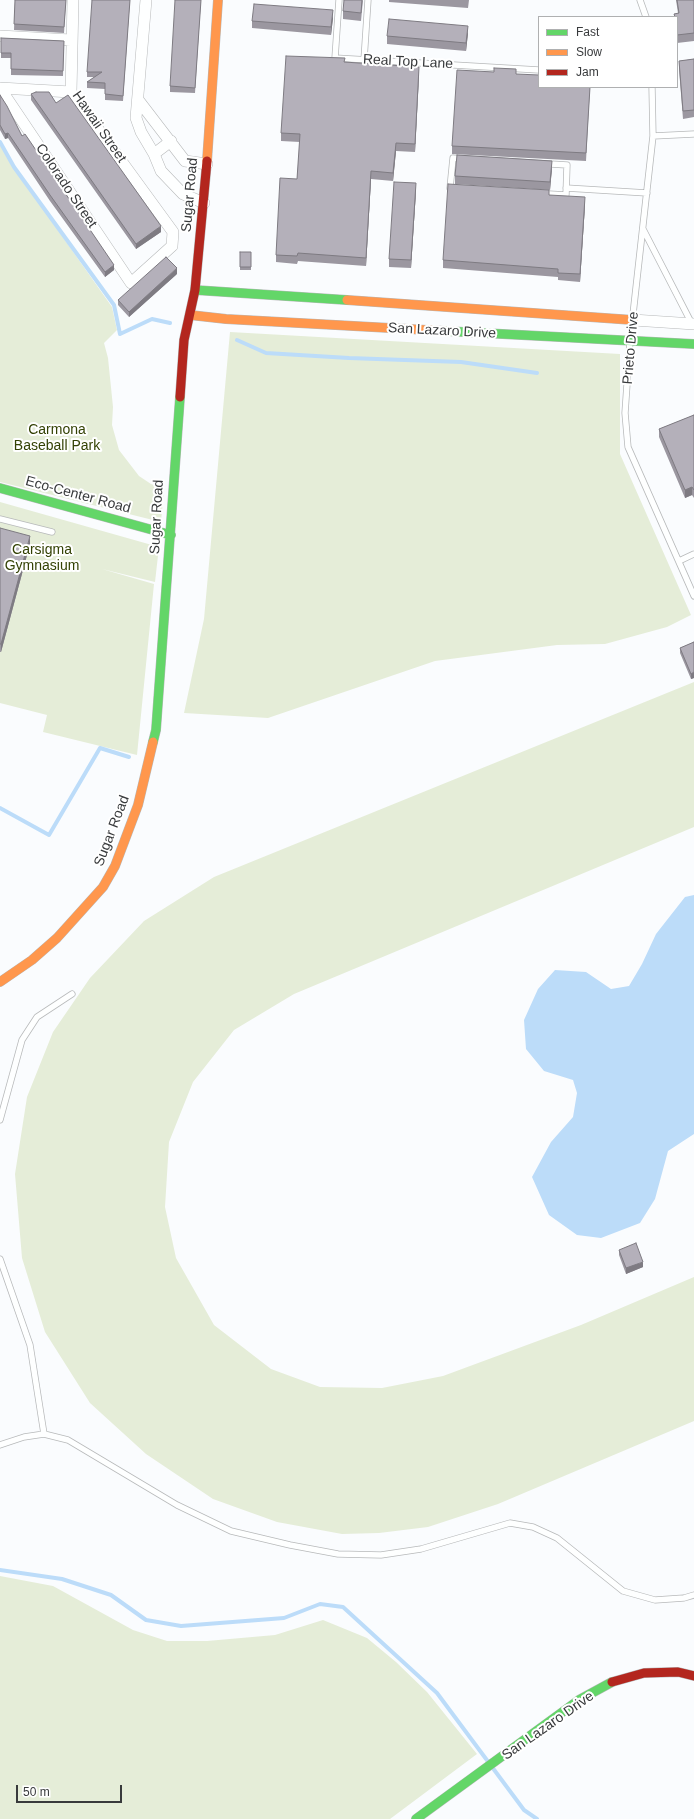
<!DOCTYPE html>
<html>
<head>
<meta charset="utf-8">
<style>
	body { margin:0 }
	#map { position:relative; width:694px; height:1819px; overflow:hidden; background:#fafcfe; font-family:Arial,sans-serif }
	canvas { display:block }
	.legend { position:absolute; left:538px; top:16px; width:140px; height:72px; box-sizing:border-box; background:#fff; border:1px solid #afb0b1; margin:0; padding:5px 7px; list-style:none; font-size:12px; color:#383a3c }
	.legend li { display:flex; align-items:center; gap:8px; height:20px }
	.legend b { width:20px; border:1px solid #afb0b1 }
	.scale { position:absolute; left:16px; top:1785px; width:106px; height:18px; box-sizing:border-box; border:2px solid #383a3c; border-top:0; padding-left:5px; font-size:12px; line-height:14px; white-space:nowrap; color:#383a3c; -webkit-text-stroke:3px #fff; paint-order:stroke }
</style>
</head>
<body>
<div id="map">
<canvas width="694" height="1819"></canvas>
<ul class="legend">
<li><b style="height:5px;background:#63d668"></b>Fast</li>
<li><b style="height:5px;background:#ff974d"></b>Slow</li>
<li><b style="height:5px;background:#b3261e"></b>Jam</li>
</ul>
<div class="scale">50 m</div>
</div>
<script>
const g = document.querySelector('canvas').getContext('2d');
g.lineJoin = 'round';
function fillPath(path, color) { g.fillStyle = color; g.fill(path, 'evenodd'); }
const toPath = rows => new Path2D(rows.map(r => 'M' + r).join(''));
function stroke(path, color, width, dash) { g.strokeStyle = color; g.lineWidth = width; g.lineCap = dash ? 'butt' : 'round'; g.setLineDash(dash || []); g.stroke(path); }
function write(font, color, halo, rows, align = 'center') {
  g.font = font + ' Arial,sans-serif'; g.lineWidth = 4; g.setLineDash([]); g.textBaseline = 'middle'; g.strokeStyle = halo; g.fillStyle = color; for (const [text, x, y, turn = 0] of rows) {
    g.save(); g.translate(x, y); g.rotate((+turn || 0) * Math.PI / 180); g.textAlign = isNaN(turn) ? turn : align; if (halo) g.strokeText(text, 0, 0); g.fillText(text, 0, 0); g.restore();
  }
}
fillPath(toPath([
	[0,145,12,165,112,307,117,330,104,343,108,358,113,407,112,425,119,450,139,476,151,484,164,489,161,522,0,482],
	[230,332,620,354,620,454,691,615,667,627,605,644,557,645,435,661,268,718,184,713,204,619],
	[0,502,159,547,155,582,102,569,154,584,137,755,43,732,47,715,0,703],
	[694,682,694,827,294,994,234,1030,193,1082,169,1142,165,1207,176,1258,214,1325,271,1369,320,1387,382,1388,443,1376,581,1325,694,1277,694,1421,498,1504,428,1527,379,1533,342,1534,277,1522,213,1499,146,1454,90,1403,45,1332,22,1258,15,1174,27,1097,53,1032,90,978,144,921,214,877],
	[0,1576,53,1586,133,1630,167,1641,207,1641,275,1635,323,1620,367,1638,396,1662,427,1692,477,1754,390,1819,0,1819]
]), '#e5edd8');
fillPath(toPath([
	[694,895,694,1134,668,1151,655,1199,640,1223,601,1238,577,1235,549,1215,532,1177,551,1142,573,1117,577,1093,573,1080,544,1071,526,1049,524,1020,538,989,555,970,586,972,611,989,629,986,642,964,656,934,685,897]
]), '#bcdcf9');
stroke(toPath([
	[0,142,14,167,114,305,120,334,152,319,170,323],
	[237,340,266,353,349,358,461,362,537,373],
	[0,808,49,835,100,748,129,757],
	[0,1570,62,1579,111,1595,146,1620,181,1626,284,1618,320,1604,343,1607,437,1693,524,1810,537,1819]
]), '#bcdcf9', 4);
const lane = toPath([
	[339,0,335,58,539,70],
	[640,0,646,17],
	[364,60,368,0],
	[652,87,653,136,630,341,625,413,628,447,694,596],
	[653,136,694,134],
	[453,158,567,165,566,195,450,188,453,158],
	[566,188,647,193],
	[643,229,692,324],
	[0,519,52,532],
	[679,561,694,554],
	[0,1120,22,1040,37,1017,72,994],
	[0,1259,30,1345,44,1434],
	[0,1445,24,1437,44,1434,68,1440,177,1505,231,1531,290,1545,338,1554,381,1555,421,1549,510,1523,533,1527,557,1538,623,1591,655,1600,684,1598,694,1595]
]);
const street = toPath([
	[146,0,136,118,141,132,154,154,161,171,183,194,204,203],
	[0,36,71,40],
	[0,88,131,283,172,246,173,232,71,92,73,0],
	[0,88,71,92],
	[139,101,185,161,207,164],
	[154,154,171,141],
	[633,320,694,324]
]);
const fast = toPath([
	[195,290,347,300],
	[445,331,694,344],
	[0,488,171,535],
	[153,742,156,730,180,397],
	[416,1819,579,1700,612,1682]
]);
const slow = toPath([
	[207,161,218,0],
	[347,300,633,320],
	[190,315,226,319,445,331],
	[0,982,32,960,57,938,103,887,115,866,138,805,153,742]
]);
const jam = toPath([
	[180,397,184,340,195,290,207,161],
	[612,1682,644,1673,678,1672,694,1676]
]);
stroke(lane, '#b7b9ba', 7);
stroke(street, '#b7b9ba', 12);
stroke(fast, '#b7b9ba', 10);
stroke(slow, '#b7b9ba', 10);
stroke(jam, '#b7b9ba', 10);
stroke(lane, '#feffff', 5.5);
stroke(street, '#feffff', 11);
stroke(fast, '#63d668', 9);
stroke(slow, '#ff974d', 9);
stroke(jam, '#b3261e', 9);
fillPath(toPath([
	[15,0,66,0,64,33,14,30],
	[130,0,123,101,105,100,105,89,87,88,87,82,94,77,87,77,87,72],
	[201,0,195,93,170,92,170,86],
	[363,0,361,21,343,19,343,11],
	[389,0,469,0,468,8,389,2],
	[676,0,694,0,694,41,677,43,677,17,674,17,674,14,678,13],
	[333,18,331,35,252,28,252,21],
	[468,33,466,51,387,44,387,36],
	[1,38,64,41,63,76,11,75,11,58,1,58],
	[694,59,694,117,683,119,679,69,679,61],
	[345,62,419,75,415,152,396,151,393,181,371,179,366,266,298,261,297,264,276,262,276,255,297,179,300,142,281,141,281,133],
	[516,74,539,87,590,87,586,161,452,154,452,146],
	[31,94,56,103,161,232,136,249,31,100],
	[0,95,22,136,114,270,105,277,50,201,8,138,5,139,0,130],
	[552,168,550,190,455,184,455,176],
	[416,191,411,268,389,267,389,259],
	[549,195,585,205,580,282,558,280,558,277,443,268,443,260],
	[240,252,251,252,251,270,240,270],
	[177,274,129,317,118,305,118,300],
	[694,415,694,498,692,495,685,498,659,437,659,429],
	[0,528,30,544,1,652,0,652],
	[694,642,694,678,691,679,680,653,680,648],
	[619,1250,643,1267,626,1274,619,1255]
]), '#9b97a0');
fillPath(toPath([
	[333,10,333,18,331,35,331,27],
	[468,26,468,33,466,51,466,43],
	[419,67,419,75,415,152,415,144],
	[8,133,8,138,5,139,5,134],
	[396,143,396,151,393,181,393,173],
	[552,161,552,168,550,190,550,182],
	[371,171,371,179,366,266,366,258],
	[416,183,416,191,411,268,411,260],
	[585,197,585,205,580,282,580,274],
	[161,226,161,232,136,249,136,244],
	[114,265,114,270,105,277,105,272],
	[177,268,177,274,129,317,129,312],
	[692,487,692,495,685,498,685,490],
	[30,536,30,544,1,652,1,644],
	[694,672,694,678,691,679,691,674],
	[643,1262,643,1267,626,1274,626,1268]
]), '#7e7b82');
const building = toPath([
	[15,0,66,0,64,27,14,24,15,0],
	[92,0,130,0,123,96,105,94,105,83,87,82,102,72,87,72,92,0],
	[175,0,201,0,195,88,170,86,175,0],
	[344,0,362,0,361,13,343,11,344,0],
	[677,0,694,0,694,33,677,35,677,17,675,17,674,14,679,13,677,0],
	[254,4,333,10,331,27,252,21,254,4],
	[389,19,468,26,466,43,387,36,389,19],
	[1,38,64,41,63,71,11,69,11,53,1,53,1,38],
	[286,56,345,58,344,62,419,67,415,144,396,143,393,173,371,171,366,258,298,253,297,256,276,255,280,178,297,179,300,134,281,133,286,56],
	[694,59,694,110,683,111,679,61,694,59],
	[494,68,516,69,516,74,539,75,539,87,590,87,586,153,452,146,457,70,494,72,494,68],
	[36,92,49,92,56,103,68,95,161,226,136,244,31,94,36,92],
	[0,95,7,106,22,136,25,134,114,265,105,272,50,195,8,133,5,134,0,125,0,95],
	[457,155,552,161,550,182,455,176,457,155],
	[394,182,416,183,411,260,389,259,394,182],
	[448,184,549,190,549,195,585,197,580,274,558,273,558,269,443,260,448,184],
	[240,252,251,252,251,267,240,267,240,252],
	[166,257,177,268,129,312,118,300,166,257],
	[694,415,694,490,692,487,685,490,659,429,694,415],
	[0,528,30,536,1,644,0,644,0,528],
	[694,642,694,672,691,674,680,648,694,642],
	[636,1243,643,1262,626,1268,619,1250,636,1243]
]);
fillPath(building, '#b4b0ba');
stroke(building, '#7e7b82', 1);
write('14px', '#383a3c', '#fff', [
	["Real Top Lane",408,62,3],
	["Hawaii Street",99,127,55],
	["Colorado Street",66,186,56],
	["Sugar Road",190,195,-85],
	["San Lazaro Drive",442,331,3],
	["Prieto Drive",631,348,-85],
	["Eco-Center Road",78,495,15],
	["Sugar Road",157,517,-87],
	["Sugar Road",112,831,-69],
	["San Lazaro Drive",548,1726,-35]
]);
write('14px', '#334104', '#fff', [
	["Carmona",57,430],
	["Baseball Park",57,446],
	["Carsigma",42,550],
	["Gymnasium",42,566]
]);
</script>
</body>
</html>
